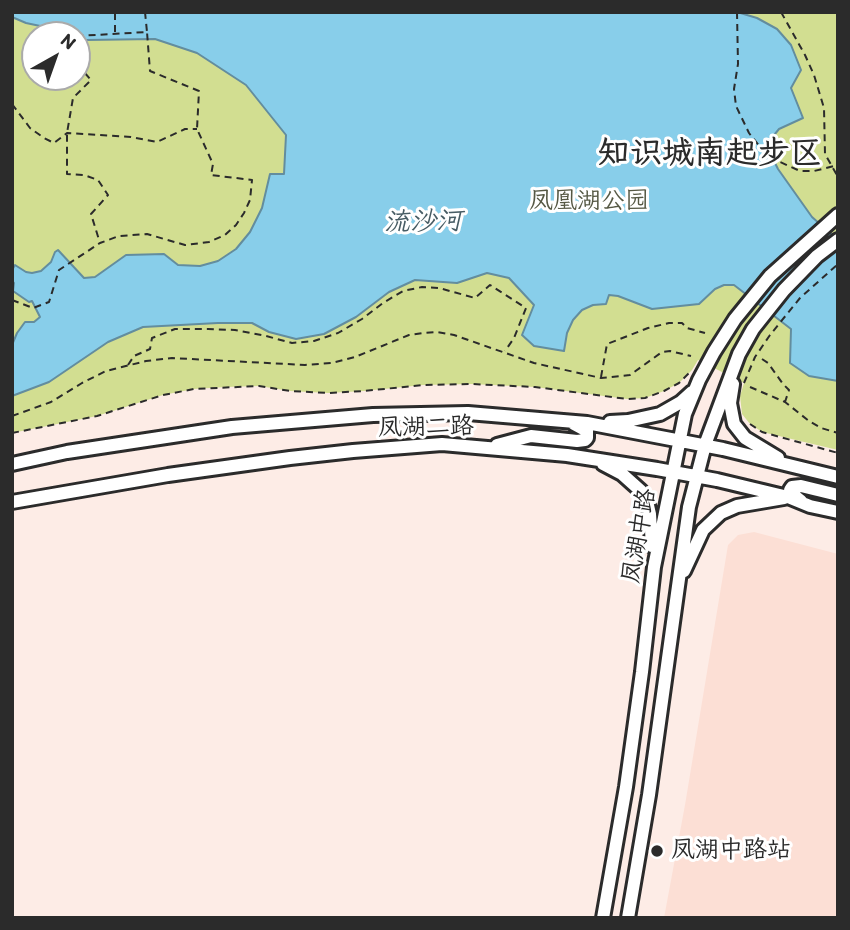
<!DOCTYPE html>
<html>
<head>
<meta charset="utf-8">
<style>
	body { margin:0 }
	#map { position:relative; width:850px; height:930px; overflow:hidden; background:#fdece6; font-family:Itim,sans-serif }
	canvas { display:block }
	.frame { position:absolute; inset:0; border:14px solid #2b2b2b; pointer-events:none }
	.north { position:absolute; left:21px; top:21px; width:70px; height:70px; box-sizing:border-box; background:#fff; border:2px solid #aaa; border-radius:50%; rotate:40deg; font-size:19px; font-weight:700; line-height:28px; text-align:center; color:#2b2b2b }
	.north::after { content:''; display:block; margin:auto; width:24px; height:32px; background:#2b2b2b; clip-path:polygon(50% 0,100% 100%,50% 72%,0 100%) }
</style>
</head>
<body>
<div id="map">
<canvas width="850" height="930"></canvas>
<div class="frame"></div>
<div class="north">N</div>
</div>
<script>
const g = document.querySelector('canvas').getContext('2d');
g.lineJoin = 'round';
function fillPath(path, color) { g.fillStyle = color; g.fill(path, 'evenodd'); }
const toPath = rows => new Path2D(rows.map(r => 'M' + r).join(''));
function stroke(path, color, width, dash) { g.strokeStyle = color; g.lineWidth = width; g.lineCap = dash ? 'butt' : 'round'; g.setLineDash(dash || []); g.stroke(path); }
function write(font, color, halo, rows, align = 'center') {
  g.font = font + ' Itim,"LXGW WenKai TC",sans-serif'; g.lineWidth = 6; g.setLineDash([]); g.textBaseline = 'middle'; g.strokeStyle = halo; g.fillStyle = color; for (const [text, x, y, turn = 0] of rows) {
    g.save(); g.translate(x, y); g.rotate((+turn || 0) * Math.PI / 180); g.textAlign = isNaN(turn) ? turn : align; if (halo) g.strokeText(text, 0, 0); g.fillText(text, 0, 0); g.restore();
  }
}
fillPath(toPath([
	[754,532,838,554,838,918,664,918,685,805,728,545,738,535]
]), '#fcdfd5');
fillPath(toPath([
	[12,12,838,12,838,450,762,432,750,424,742,414,740,396,744,383,698,360,692,370,679,383,664,391,645,398,627,399,535,387,471,384,423,385,364,391,328,393,290,391,259,386,226,387,194,389,163,395,97,416,12,433],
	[35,35,77,35,77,77,35,77]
]), '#d2de91');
const water = toPath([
	[12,12,737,12,757,18,777,29,791,45,801,70,791,88,803,118,779,129,766,145,778,169,812,217,838,240,838,381,809,376,790,363,791,329,734,285,724,285,715,289,699,304,652,309,618,296,609,295,606,304,593,305,582,310,573,320,567,333,564,351,534,346,522,335,534,305,509,278,487,273,457,283,415,280,389,292,356,317,324,334,296,339,269,332,252,323,218,323,143,327,108,342,49,382,12,396,12,345,17,333,25,322,34,322,40,317,32,301,29,302,13,291,14,283,12,281,12,270,15,265,26,272,32,273,41,271,51,262,55,252,58,250,84,278,95,277,126,255,164,254,178,265,200,266,218,261,236,249,250,232,262,208,270,174,284,174,286,135,246,85,197,53,155,39,86,40,77,36,77,35,64,31,26,23,12,17,12,12]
]);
fillPath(water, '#88ceea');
stroke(water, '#638d9e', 2);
const secondary = toPath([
	[733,384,730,403,734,424,745,438,778,458],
	[610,422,628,421,660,414,681,402,692,392],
	[497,445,531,436,577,441,585,440,587,438,587,431,574,424],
	[12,464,67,452,232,427,373,415,468,413,587,423,723,449,838,477],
	[603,464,622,474,641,491,647,501,650,514,652,546],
	[801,501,791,493,790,490,792,487,801,486,838,495],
	[12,502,168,475,290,458,353,451,442,444,567,455,657,469,717,480,788,497,810,506,838,512],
	[684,571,703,530,721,513,737,506,784,498],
	[603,918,626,787,642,672,654,567,685,414,699,380,714,352,735,319,770,276,838,215],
	[628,918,649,795,689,507,705,445,739,354,753,329,784,290,817,256,838,240]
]);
stroke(secondary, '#2b2b2b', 18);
stroke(toPath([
	[145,12,147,32],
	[737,12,738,64,734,89,736,106,749,133,764,152,780,162,800,171,814,171,838,165],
	[781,12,805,55,814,75,824,108,825,154,838,177],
	[115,32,115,13,124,12],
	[77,64,91,80,73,98,67,133,67,174,84,175,98,180,108,195,91,214,100,243],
	[12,104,30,128,44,138,54,143,67,133,131,137,157,142,185,129,197,129],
	[12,300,33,308,49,302,59,270,100,243,119,236,147,234,185,245,209,242,225,235,236,225,244,213,250,200,252,180,211,175,213,164,197,129,199,91,150,71,147,32,77,36],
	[762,359,768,363,783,384,789,390,785,402],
	[128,365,134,356,150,349,152,338,175,329,208,329,235,330,266,336,292,343,314,341,338,333,362,319,383,303,403,291,422,287,439,288,475,298,490,285,526,308,514,338,505,351],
	[601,377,607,344,648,328,669,323,682,323,687,328,705,333],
	[744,383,755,357,770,335,800,298,838,264],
	[750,387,785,402,809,421,821,428,838,433],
	[12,416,51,402,82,383,106,371,146,361,172,358,305,365,332,363,355,357,409,335,423,333,437,332,454,335,534,363,601,378,630,375,662,352,670,351,691,356],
	[750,424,762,432,838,453],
	[12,433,97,416,163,395,194,389,259,386,290,391,328,393,364,391,423,385,471,384,535,387,627,399,645,398,664,391,679,383,689,373]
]), '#2b2b2b', 2, [7, 5]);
stroke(secondary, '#fff', 12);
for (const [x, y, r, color] of [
	[657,851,7,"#2b2b2b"]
]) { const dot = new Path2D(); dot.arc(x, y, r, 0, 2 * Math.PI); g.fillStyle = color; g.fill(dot); stroke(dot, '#fff', 2.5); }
write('24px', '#555844', '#fff', [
	["凤凰湖公园",589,202]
]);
write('24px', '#2b2b2b', '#fff', [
	["凤湖二路",426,428,-1],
	["凤湖中路",640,536,-80]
]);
write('24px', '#2b2b2b', '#fff', [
	["凤湖中路站",671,851]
], 'left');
write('italic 26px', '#475c64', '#fff', [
	["流沙河",423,223,-1]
]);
write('bold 32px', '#2b2b2b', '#fff', [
	["知识城南起步区",710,155]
]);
</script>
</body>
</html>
